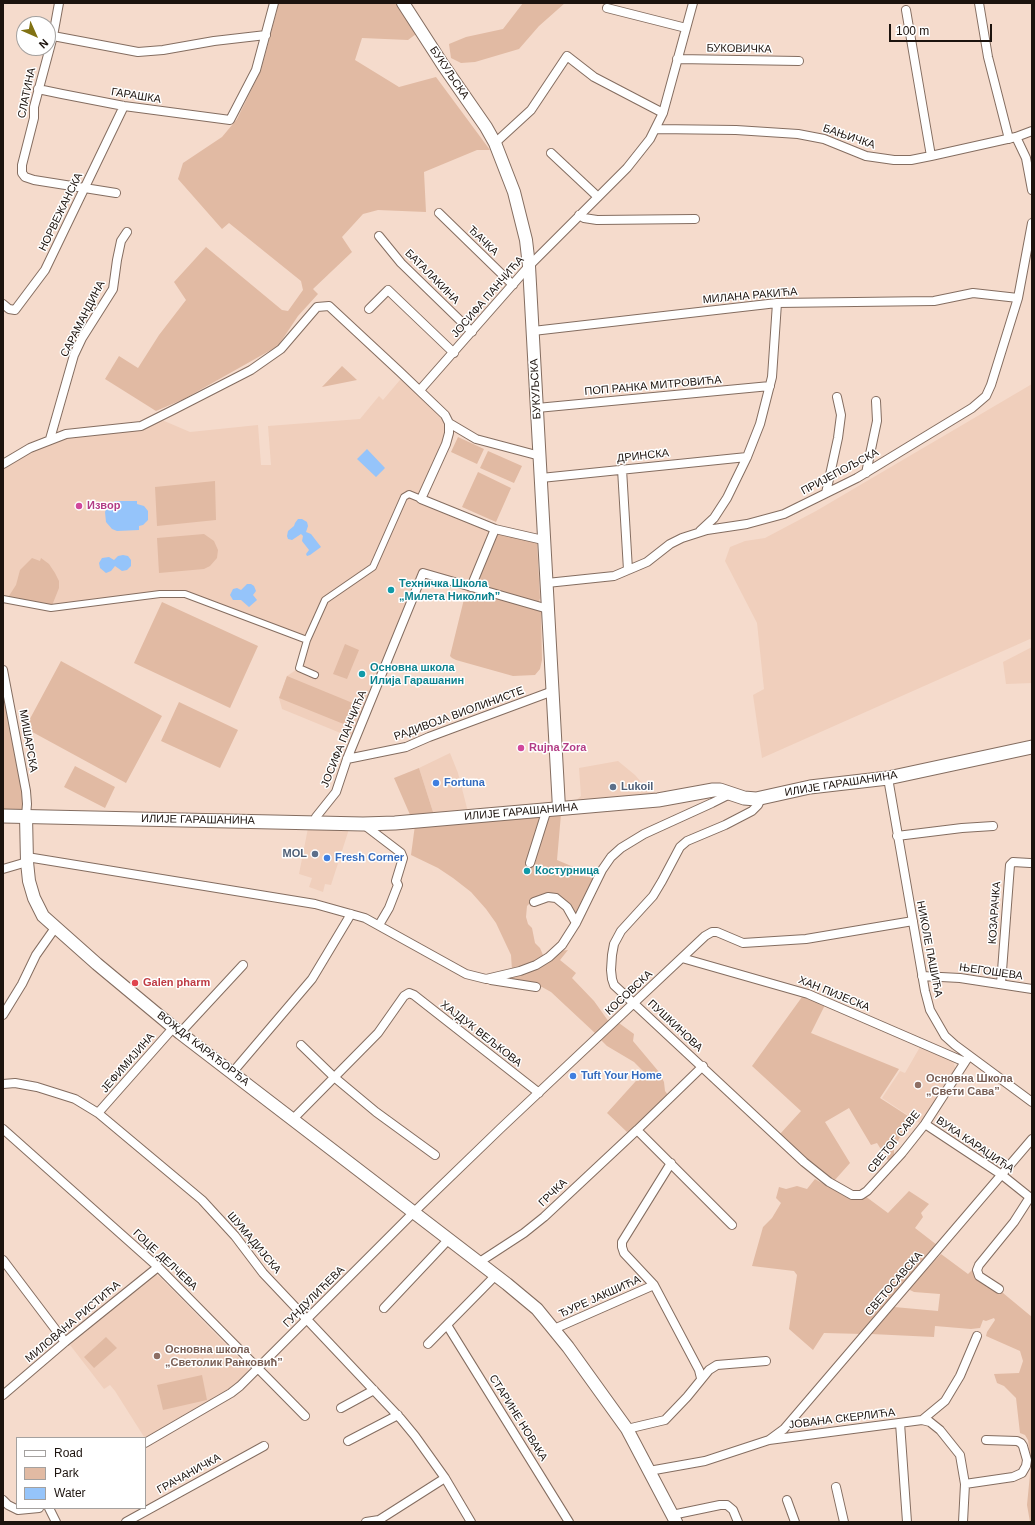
<!DOCTYPE html>
<html>
<head>
<meta charset="utf-8">
<style>
	body { margin:0 }
	#map { position:relative; width:1035px; height:1525px; overflow:hidden; background:#f5dbcc; font-family:Helvetica,sans-serif }
	canvas { display:block }
	.frame { position:absolute; inset:0; border:4px solid #1c130e; pointer-events:none }
	.legend { position:absolute; left:16px; top:1437px; width:130px; height:72px; box-sizing:border-box; background:#fff; border:1px solid #a4a19f; margin:0; padding:5px 7px; list-style:none; font-size:12px; color:#1c130e }
	.legend li { display:flex; align-items:center; gap:8px; height:20px }
	.legend b { width:20px; border:1px solid #a4a19f }
	.north { position:absolute; left:16px; top:16px; width:40px; height:40px; box-sizing:border-box; background:#fff; border:1px solid #a4a19f; border-radius:50%; rotate:135deg; font-size:11px; font-weight:700; line-height:16px; text-align:center; color:#1c130e }
	.north::after { content:''; display:block; margin:auto; width:14px; height:18px; background:#817213; clip-path:polygon(50% 0,100% 100%,50% 72%,0 100%) }
	.scale { position:absolute; left:889px; top:24px; width:103px; height:18px; box-sizing:border-box; border:2px solid #1c130e; border-top:0; padding-left:5px; font-size:12px; line-height:14px; white-space:nowrap; color:#1c130e; -webkit-text-stroke:3px #fff; paint-order:stroke }
</style>
</head>
<body>
<div id="map">
<canvas width="1035" height="1525"></canvas>
<div class="frame"></div>
<ul class="legend">
<li><b style="height:5px;background:#fff"></b>Road</li>
<li><b style="height:11px;background:#e1baa3"></b>Park</li>
<li><b style="height:11px;background:#95c4fa"></b>Water</li>
</ul>
<div class="north">N</div>
<div class="scale">100 m</div>
</div>
<script>
const g = document.querySelector('canvas').getContext('2d');
g.lineJoin = 'round';
function fillPath(path, color) { g.fillStyle = color; g.fill(path, 'evenodd'); }
const toPath = rows => new Path2D(rows.map(r => 'M' + r).join(''));
function stroke(path, color, width, dash) { g.strokeStyle = color; g.lineWidth = width; g.lineCap = dash ? 'butt' : 'round'; g.setLineDash(dash || []); g.stroke(path); }
function write(font, color, halo, rows, align = 'center') {
  g.font = font + ' Helvetica,sans-serif'; g.lineWidth = 3; g.setLineDash([]); g.textBaseline = 'middle'; g.strokeStyle = halo; g.fillStyle = color; for (const [text, x, y, turn = 0] of rows) {
    g.save(); g.translate(x, y); g.rotate((+turn || 0) * Math.PI / 180); g.textAlign = isNaN(turn) ? turn : align; if (halo) g.strokeText(text, 0, 0); g.fillText(text, 0, 0); g.restore();
  }
}
fillPath(toPath([
	[405,374,449,423,454,435,450,447,421,499,495,529,471,587,423,573,355,739,282,709,279,698,287,676,299,668,307,640,185,594,51,608,3,599,3,466,50,439,145,428,162,420,190,432,258,425,261,465,271,465,268,426,360,419,379,396,383,400],
	[1032,384,1032,641,1030,639,762,758,753,695,764,689,757,623,725,561,730,547,745,541,765,538,816,511],
	[1032,647,1032,683,1006,684,1003,662],
	[450,753,458,773,468,812,434,815,419,768],
	[618,761,635,775,642,783,652,791,666,799,569,807,581,796,579,768],
	[309,823,351,823,331,885,325,884,323,892,309,887,312,878,299,874],
	[920,1047,953,1061,956,1070,921,1124,882,1098,900,1071,905,1073],
	[155,1274,160,1277,247,1366,248,1370,246,1374,228,1390,146,1440,115,1391,110,1385,104,1389,70,1345]
]), '#f0cfbc');
fillPath(toPath([
	[279,3,396,3,416,34,408,40,362,38,355,60,399,87,436,77,490,150,477,150,424,172,426,212,378,210,363,214,342,237,352,252,313,289,318,294,298,316,278,346,184,399,156,411,105,379,119,356,138,368,159,335,186,300,174,282,206,247,282,310,288,311,303,290,301,281,229,223,222,229,178,179,183,163,222,137,237,119,261,70],
	[523,3,565,3,539,26,519,49,475,62,461,63,451,58,449,44,466,37,503,29],
	[342,366,357,380,322,387],
	[458,437,484,449,477,464,451,452],
	[488,451,522,466,514,483,480,468],
	[478,472,511,488,496,522,462,507],
	[215,481,216,520,157,526,155,487],
	[204,534,214,541,218,550,217,558,210,566,204,569,159,573,157,538],
	[499,534,537,542,540,598,539,602,476,584,497,535],
	[32,558,40,561,41,558,49,564,55,573,59,581,59,588,51,608,7,599,16,585,20,570],
	[468,590,541,611,542,660,540,669,535,675,513,676,456,660,452,658,450,656,465,595],
	[162,602,258,646,230,708,134,663],
	[345,644,359,650,347,679,333,674],
	[61,661,162,716,126,783,25,728],
	[3,672,26,816,3,816],
	[287,676,360,706,351,727,279,698],
	[179,702,238,730,220,768,161,741],
	[75,766,115,787,105,808,64,787],
	[419,768,434,815,411,817,394,778],
	[561,814,557,860,576,868,575,875,596,878,575,917,561,899,531,902,527,906,526,917,528,924,532,928,535,943,540,948,543,955,543,963,559,951,568,950,560,960,576,973,572,978,594,1001,609,1022,596,1034,551,992,542,987,510,980,508,978,512,970,511,955,496,923,486,909,471,892,453,878,438,868,411,855,415,825],
	[802,997,825,1005,811,1033,899,1069,880,1098,908,1116,908,1121,894,1149,894,1157,889,1162,877,1143,871,1145,849,1108,825,1122,850,1163,834,1181,821,1173,780,1134,801,1111,752,1066],
	[619,1023,634,1034,633,1041,659,1072,664,1082,665,1091,668,1095,633,1128,627,1132,607,1113,644,1072,634,1062,607,1046,601,1040],
	[815,1179,846,1197,855,1200,865,1196,888,1213,909,1191,929,1204,921,1213,923,1217,915,1228,937,1245,863,1334,824,1333,813,1350,789,1329,797,1275,794,1271,752,1266,763,1227,772,1218,781,1203,776,1198,779,1187,786,1189,797,1186,807,1189],
	[941,1254,968,1274,974,1268,981,1281,993,1290,1003,1293,1032,1317,1032,1522,1030,1522,1027,1505,1031,1464,1028,1440,1025,1435,1020,1433,1016,1398,1004,1386,997,1383,994,1374,1019,1373,1023,1361,1020,1351,986,1336,987,1332,995,1320,994,1318,986,1321,983,1320,980,1328,971,1329,935,1326,934,1337,871,1334,894,1307,938,1311,940,1294,914,1292,908,1289],
	[106,1337,117,1348,94,1368,84,1357],
	[202,1375,207,1400,163,1410,157,1385]
]), '#e1baa3');
fillPath(toPath([
	[367,449,385,468,376,477,357,459],
	[115,501,137,501,137,504,144,506,148,511,148,520,143,525,139,526,139,530,117,531,112,529,106,522,105,512,107,507],
	[298,519,302,519,307,522,308,526,306,532,311,534,321,547,310,555,307,556,306,554,309,550,302,541,303,536,301,534,292,540,288,539,287,536,288,531,294,526,295,523],
	[123,555,128,556,131,560,131,566,127,570,122,571,115,566,111,571,106,573,100,568,99,563,102,558,109,557,114,560,118,556],
	[247,584,251,584,254,586,256,591,253,595,257,600,249,607,241,600,233,600,230,595,233,589,237,588,241,590]
]), '#95c4fa');
const pedestrian = toPath([
	[3,599,51,608,160,594,185,594,307,640],
	[315,675,299,668,307,640,325,600,373,567,404,497,409,494,421,499]
]);
const minor = toPath([
	[59,3,53,36,34,107,34,118,22,165,22,173,25,177,34,180,116,193],
	[979,3,988,57,1009,139],
	[607,8,686,28],
	[906,10,931,156],
	[53,36,138,52,163,50,214,41,266,35],
	[677,59,799,61],
	[38,89,62,94,124,106,230,120,256,70,274,3],
	[656,129,736,130,798,134,824,139,866,156,894,160,911,160,931,156,1016,137,1032,131],
	[1016,137,1026,158,1032,190],
	[495,143,531,110,567,56,594,77,663,113],
	[551,153,598,197],
	[439,213,513,285],
	[579,215,584,218,597,220,695,219],
	[379,236,401,263,472,332],
	[3,304,9,309,15,310,45,270,124,106],
	[369,309,388,290,454,353],
	[533,331,777,303,934,301,973,293,1018,298],
	[420,390,529,266,627,168,650,139,663,113,693,3],
	[537,408,770,386],
	[449,423,476,439,540,456],
	[50,439,74,355,82,338,113,289,117,260,121,241,127,232],
	[3,464,30,448,66,434,141,426,173,410,251,370,281,349,317,307,329,306,400,372,445,415,449,423,449,433,446,444,421,499,495,529,543,540],
	[622,469,628,570],
	[866,473,877,421,876,401],
	[541,478,747,457],
	[826,493,838,438,841,415,837,397],
	[700,531,714,518,727,498,747,457,760,424,772,377,777,303],
	[547,583,614,576,647,562,670,544,682,538,707,530,747,524,784,514,857,478,972,408,986,396,991,385,1018,298,1032,223],
	[471,587,495,529],
	[3,670,26,791,27,804,26,816],
	[347,759,406,747,429,737,553,691],
	[888,778,925,991,930,1010,945,1036,955,1045,1032,1102],
	[761,798,758,805,752,811,725,825,687,841,680,847,662,881,653,896,621,931,614,944,612,955,611,970,612,979,614,985,804,1162,829,1182,852,1195,861,1195,867,1191,902,1153,925,1124,965,1062],
	[314,823,316,817,336,792,347,759,423,573,548,609],
	[363,824,401,853,403,858,396,881,398,885,396,890,389,908,379,925],
	[897,836,962,828,993,826],
	[27,857,315,904,365,918,466,974,486,979,520,971,536,965,549,957,562,945,576,923,602,870,611,857,621,848,644,834,712,803,730,794],
	[530,863,547,809],
	[3,869,27,862],
	[534,902,548,897,556,898,567,907,576,923],
	[682,958,808,994,965,1062,967,1059],
	[922,976,960,978,1032,989],
	[491,980,536,987],
	[1001,984,1010,865,1013,862,1030,863],
	[3,1015,22,984,36,955,55,928],
	[180,1033,243,965],
	[301,1045,334,1077,376,1112,435,1155],
	[232,1073,312,979,351,914],
	[3,1084,15,1083,37,1087,75,1099,98,1113,202,1200,235,1236,263,1273,401,1419,415,1436,445,1478,471,1522],
	[98,1113,174,1027],
	[293,1119,378,1033,404,996,409,993,414,995,539,1093],
	[925,1124,1002,1175,1032,1199],
	[3,1129,158,1267,305,1416],
	[637,1130,703,1066],
	[671,1163,622,1242,622,1247,624,1253,654,1285,699,1370,701,1378],
	[3,1260,65,1342],
	[478,1263,524,1233,544,1217,637,1130,732,1225],
	[999,1289,979,1276,977,1270,979,1265,1014,1222,1030,1197],
	[384,1308,448,1240],
	[447,1325,569,1522],
	[554,1329,654,1285],
	[428,1344,495,1276],
	[3,1395,65,1342,158,1267],
	[341,1408,374,1390],
	[922,1420,945,1401,960,1376,977,1336],
	[900,1423,907,1522],
	[627,1429,665,1420,687,1397,709,1370,717,1365,766,1361],
	[769,1440,784,1429,1032,1139],
	[348,1441,398,1415],
	[145,1443,231,1393,240,1386,413,1213,501,1128,705,936,712,932,717,932,743,943,806,939,913,921],
	[649,1471,705,1461,769,1440,922,1420,930,1422,940,1430,960,1455,965,1484,963,1522],
	[965,1484,1013,1477,1022,1473,1026,1466,1027,1460,1023,1446,1021,1443,1017,1441,986,1440],
	[836,1487,844,1522],
	[3,1500,8,1505,18,1510,39,1508],
	[787,1500,795,1522],
	[49,1508,56,1522],
	[672,1515,720,1505,727,1505,733,1510,738,1522],
	[126,1522,264,1446],
	[366,1522,379,1520,445,1478]
]);
const secondary = toPath([
	[403,3,443,65,486,127,495,143,514,192,526,240,529,266,559,808],
	[26,816,27,862,29,881,34,898,43,916,97,964,180,1033,507,1284,537,1309,568,1347,627,1429,676,1522]
]);
const primary = toPath([
	[3,816,363,824,395,823,658,800,713,790,720,790,744,798,756,799,810,787,888,778,1032,747]
]);
stroke(pedestrian, '#846d60', 8);
stroke(minor, '#846d60', 10);
stroke(secondary, '#846d60', 14);
stroke(primary, '#846d60', 15);
stroke(pedestrian, '#fff', 6);
stroke(minor, '#fff', 8);
stroke(secondary, '#fff', 12);
stroke(primary, '#fff', 13);
for (const [x, y, r, color] of [
	[79,506,4,"#d1479c"],
	[391,590,4,"#0f9aa8"],
	[362,674,4,"#0f9aa8"],
	[521,748,4,"#d1479c"],
	[436,783,4,"#3f7fe0"],
	[613,787,4,"#5c6f8a"],
	[315,854,4,"#5c6f8a"],
	[327,858,4,"#3f7fe0"],
	[527,871,4,"#0f9aa8"],
	[135,983,4,"#e0444e"],
	[573,1076,4,"#3f7fe0"],
	[918,1085,4,"#8d6e63"],
	[157,1356,4,"#8d6e63"]
]) { const dot = new Path2D(); dot.arc(x, y, r, 0, 2 * Math.PI); g.fillStyle = color; g.fill(dot); stroke(dot, '#fff', 1.5); }
write('11px', '#1c130e', '#fff', [
	["БУКОВИЧКА",739,49,1],
	["БУКУЉСКА",449,73,56],
	["СЛАТИНА",27,93,-78],
	["ГАРАШКА",136,96,9],
	["БАЊИЧКА",849,137,19],
	["НОРВЕЖАНСКА",61,212,-64],
	["ЂАЧКА",483,241,44],
	["БАТАЛАКИНА",432,277,45],
	["МИЛАНА РАКИЋА",750,296,-5],
	["ЈОСИФА ПАНЧИЋА",488,297,-49],
	["САРАМАНДИНА",83,319,-63],
	["ПОП РАНКА МИТРОВИЋА",653,386,-5],
	["БУКУЉСКА",536,389,-93],
	["ДРИНСКА",643,456,-6],
	["ПРИЈЕПОЉСКА",840,472,-28],
	["РАДИВОЈА ВИОЛИНИСТЕ",459,714,-20],
	["ЈОСИФА ПАНЧИЋА",344,739,-68],
	["МИШАРСКА",28,741,80],
	["ИЛИЈЕ ГАРАШАНИНА",841,784,-9],
	["ИЛИЈЕ ГАРАШАНИНА",521,812,-5],
	["ИЛИЈЕ ГАРАШАНИНА",198,820,1],
	["КОЗАРАЧКА",995,913,-86],
	["НИКОЛЕ ПАШИЋА",929,949,79],
	["ЊЕГОШЕВА",991,972,8],
	["КОСОВСКА",629,993,-43],
	["ХАН ПИЈЕСКА",834,994,22],
	["ПУШКИНОВА",675,1026,43],
	["ХАЈДУК ВЕЉКОВА",481,1034,38],
	["ВОЖДА КАРАЂОРЂА",203,1049,38],
	["ЈЕФИМИЈИНА",128,1063,-49],
	["СВЕТОГ САВЕ",894,1142,-51],
	["ВУКА КАРАЏИЋА",975,1145,34],
	["ГРЧКА",553,1193,-44],
	["ШУМАДИЈСКА",254,1243,50],
	["ГОЦЕ ДЕЛЧЕВА",165,1260,43],
	["СВЕТОСАВСКА",894,1284,-49],
	["ГУНДУЛИЋЕВА",314,1297,-45],
	["ЂУРЕ ЈАКШИЋА",600,1297,-24],
	["МИЛОВАНА РИСТИЋА",73,1322,-40],
	["СТАРИНЕ НОВАКА",518,1418,58],
	["ЈОВАНА СКЕРЛИЋА",842,1419,-7],
	["ГРАЧАНИЧКА",189,1474,-29]
]);
write('bold 11px', '#b23c85', '#fff', [
	["Извор",87,506],
	["Rujna Zora",529,748]
], 'left');
write('bold 11px', '#0d838f', '#fff', [
	["Техничка Школа",399,584],
	["„Милета Николић”",399,597],
	["Основна школа",370,668],
	["Илија Гарашанин",370,681],
	["Костурница",535,871]
], 'left');
write('bold 11px', '#366cbe', '#fff', [
	["Fortuna",444,783],
	["Fresh Corner",335,858],
	["Tuft Your Home",581,1076]
], 'left');
write('bold 11px', '#4e5e75', '#fff', [
	["Lukoil",621,787],
	["MOL",307,854,"right"]
], 'left');
write('bold 11px', '#be3a42', '#fff', [
	["Galen pharm",143,983]
], 'left');
write('bold 11px', '#785e54', '#fff', [
	["Основна Школа",926,1079],
	["„Свети Сава”",926,1092],
	["Основна школа",165,1350],
	["„Светолик Ранковић”",165,1363]
], 'left');
</script>
</body>
</html>
